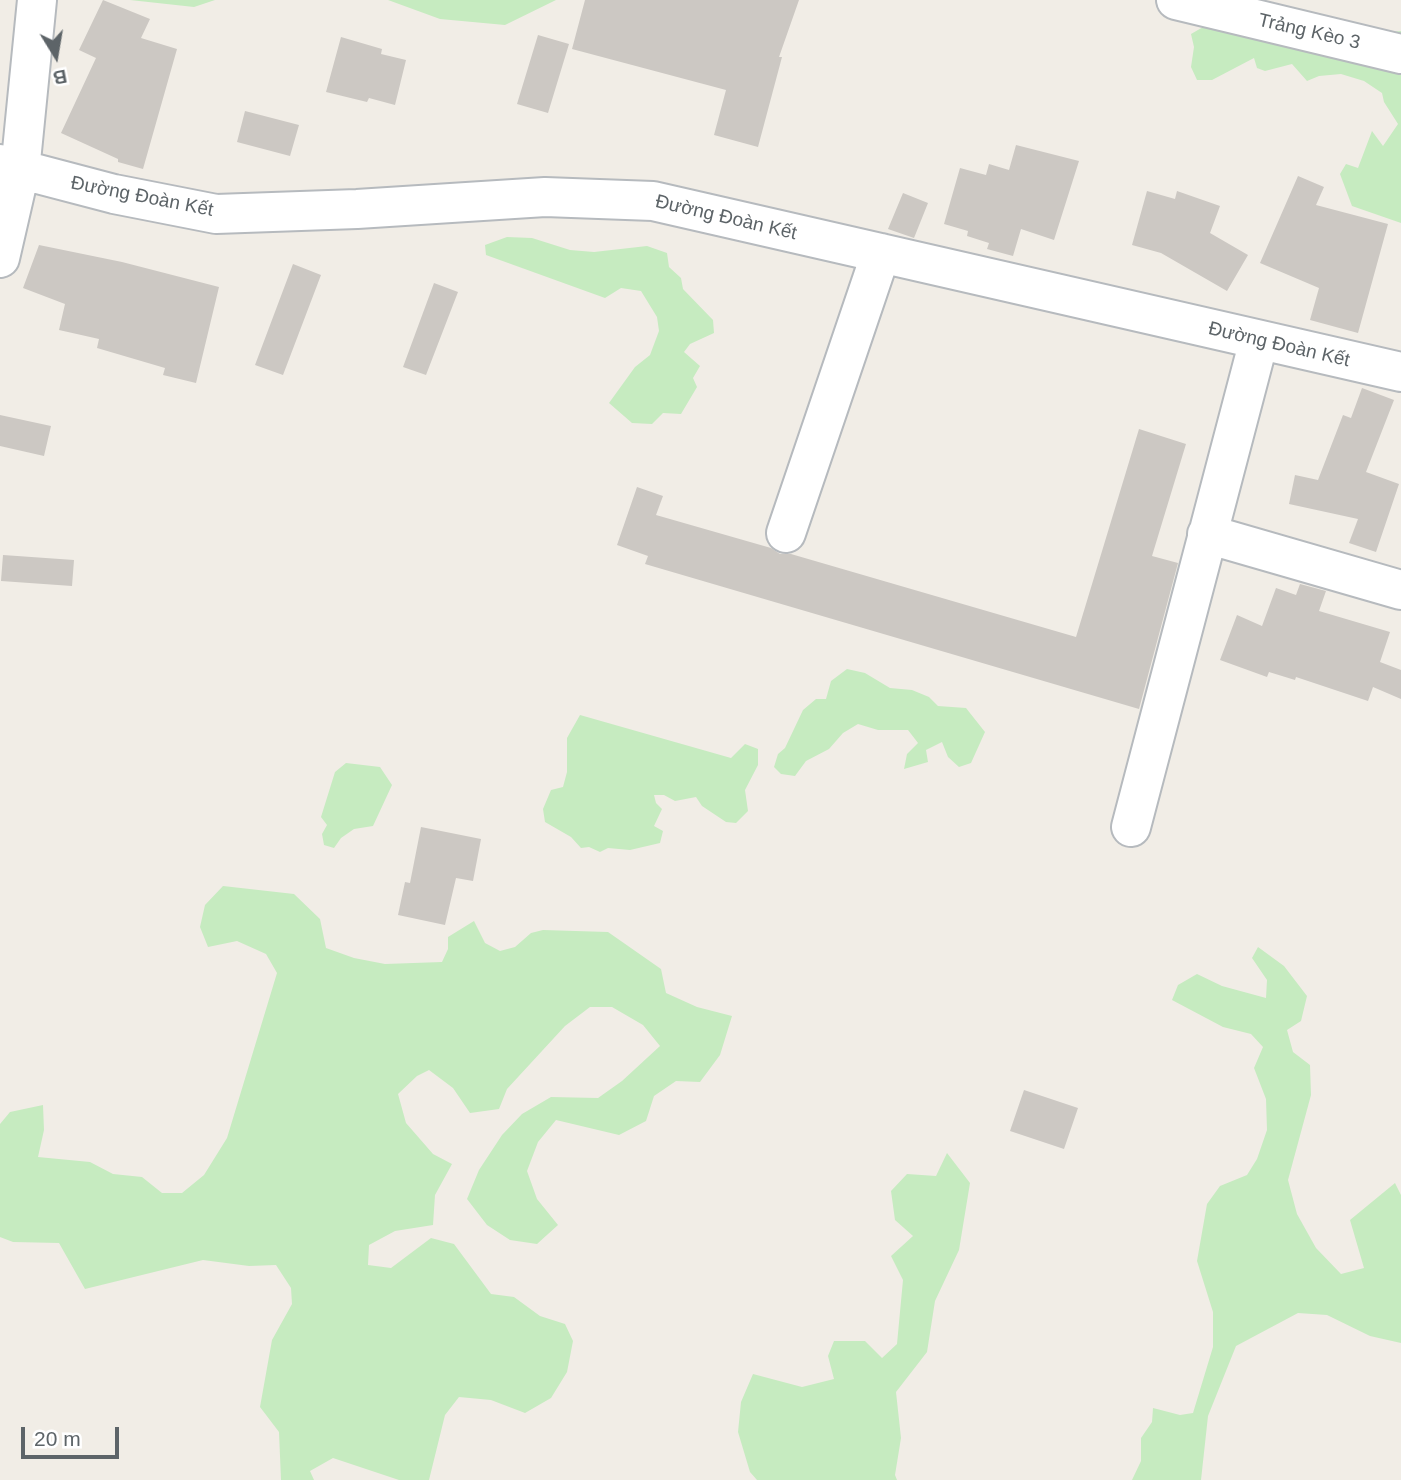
<!DOCTYPE html>
<html>
<head>
<meta charset="utf-8">
<style>
	body { margin:0 }
	#map { position:relative; width:1401px; height:1480px; overflow:hidden; background:#f1ede6; font-family:Helvetica,sans-serif }
	canvas { display:block }
	.north { position:absolute; left:21px; top:21px; width:70px; height:70px; -webkit-text-stroke:5px #fff; paint-order:stroke; rotate:169deg; font-size:19px; font-weight:700; line-height:28px; text-align:center; color:#5d6468 }
	.north::after { content:''; display:block; margin:auto; width:24px; height:32px; background:#5d6468; clip-path:polygon(50% 0,100% 100%,50% 72%,0 100%) }
	.scale { position:absolute; left:21px; top:1427px; width:98px; height:32px; box-sizing:border-box; border:4px solid #5d6468; border-top:0; padding-left:9px; font-size:21px; line-height:24px; white-space:nowrap; color:#5d6468; -webkit-text-stroke:5px #fff; paint-order:stroke }
</style>
</head>
<body>
<div id="map">
<canvas width="1401" height="1480"></canvas>
<div class="north">B</div>
<div class="scale">20 m</div>
</div>
<script>
const g = document.querySelector('canvas').getContext('2d');
g.lineJoin = 'round';
function fillPath(path, color) { g.fillStyle = color; g.fill(path, 'evenodd'); }
const toPath = rows => new Path2D(rows.map(r => 'M' + r).join(''));
function stroke(path, color, width, dash) { g.strokeStyle = color; g.lineWidth = width; g.lineCap = dash ? 'butt' : 'round'; g.setLineDash(dash || []); g.stroke(path); }
function write(font, color, halo, rows, align = 'center') {
  g.font = font + ' Helvetica,sans-serif'; g.lineWidth = 5; g.setLineDash([]); g.textBaseline = 'middle'; g.strokeStyle = halo; g.fillStyle = color; for (const [text, x, y, turn = 0] of rows) {
    g.save(); g.translate(x, y); g.rotate((+turn || 0) * Math.PI / 180); g.textAlign = isNaN(turn) ? turn : align; if (halo) g.strokeText(text, 0, 0); g.fillText(text, 0, 0); g.restore();
  }
}
fillPath(toPath([
	[130,0,215,0,194,7],
	[388,0,556,0,505,25,440,19],
	[1210,23,1382,33,1401,31,1401,223,1352,206,1340,174,1346,164,1358,168,1372,131,1383,146,1398,124,1384,102,1382,93,1364,81,1341,74,1319,76,1307,81,1292,64,1265,71,1257,68,1254,58,1212,80,1197,80,1191,67,1194,47,1191,34],
	[507,237,532,238,570,250,594,252,647,246,667,253,669,267,681,278,683,289,713,320,714,333,690,344,684,352,700,366,693,378,697,387,681,414,663,413,652,424,632,423,609,403,635,367,650,355,659,331,657,317,641,291,621,288,605,298,486,255,485,245],
	[847,669,865,673,890,688,912,690,929,697,938,706,966,708,985,732,971,763,959,767,948,757,942,742,926,750,928,762,904,769,907,754,918,743,908,730,878,730,858,724,843,733,829,749,806,761,795,776,781,774,774,767,778,754,785,748,803,710,816,699,826,699,831,681],
	[580,715,731,758,745,744,758,749,758,765,745,790,748,811,736,823,726,822,702,806,696,797,675,801,664,795,654,795,656,803,662,809,654,826,663,831,660,843,630,850,608,848,600,852,589,847,581,848,571,837,545,822,543,809,551,790,563,787,567,772,567,738],
	[346,763,380,767,392,785,373,826,354,829,341,838,334,848,324,845,322,834,327,825,321,817,335,772],
	[223,886,294,894,320,919,326,948,354,958,385,964,442,962,448,949,448,937,474,921,485,943,500,951,515,947,531,933,543,930,608,932,661,969,666,993,697,1007,732,1016,720,1055,700,1082,676,1081,654,1096,646,1121,619,1135,556,1120,538,1142,527,1171,537,1199,558,1225,537,1244,510,1240,487,1225,467,1199,479,1170,502,1135,522,1114,551,1097,598,1098,622,1081,660,1046,643,1025,612,1007,590,1007,565,1026,507,1089,499,1109,470,1113,453,1088,429,1070,417,1076,398,1094,406,1123,433,1154,452,1164,435,1195,433,1225,395,1231,369,1245,368,1265,391,1268,431,1238,454,1244,491,1294,514,1297,540,1316,565,1324,573,1341,567,1372,551,1398,525,1413,491,1400,459,1397,445,1415,429,1480,399,1480,333,1458,310,1471,314,1480,281,1480,279,1432,260,1407,272,1340,292,1304,291,1288,276,1265,249,1266,203,1260,85,1289,59,1243,13,1242,0,1237,0,1124,10,1112,43,1105,44,1130,38,1157,90,1162,113,1174,142,1177,162,1193,182,1193,204,1175,227,1138,277,973,266,954,237,941,208,947,200,927,205,905],
	[1258,947,1284,966,1307,996,1301,1021,1287,1030,1293,1052,1310,1065,1311,1095,1288,1180,1297,1214,1316,1248,1341,1274,1364,1268,1350,1220,1395,1183,1401,1195,1401,1343,1370,1336,1327,1315,1298,1313,1236,1346,1208,1416,1201,1480,1132,1480,1141,1461,1141,1438,1152,1422,1153,1408,1180,1415,1193,1413,1213,1347,1213,1312,1197,1261,1207,1204,1220,1186,1247,1175,1257,1159,1267,1130,1266,1099,1254,1068,1263,1047,1251,1034,1223,1027,1172,1000,1178,985,1197,974,1222,986,1266,998,1267,980,1252,958],
	[947,1153,970,1183,959,1250,935,1301,927,1352,896,1392,901,1438,895,1475,897,1480,757,1480,750,1472,738,1432,741,1402,753,1374,802,1387,834,1379,828,1356,834,1341,865,1341,882,1358,897,1344,903,1280,891,1256,913,1236,895,1220,891,1191,907,1174,936,1176]
]), '#c6ebc0');
fillPath(toPath([
	[103,0,150,19,141,38,177,49,143,169,118,162,118,159,61,133,96,58,79,50],
	[585,0,799,0,779,57,782,57,758,147,714,135,726,90,572,49],
	[538,35,569,44,548,113,517,104],
	[341,37,382,49,381,54,406,60,395,105,369,98,367,102,326,92],
	[245,111,299,125,290,156,237,142],
	[1016,145,1079,161,1054,240,1021,229,1013,256,987,249,989,243,967,236,968,231,944,224,960,168,986,175,989,164,1009,170],
	[1298,176,1324,187,1316,205,1388,224,1358,333,1310,320,1319,288,1260,263],
	[1147,191,1175,199,1177,191,1220,206,1210,233,1248,255,1227,291,1161,253,1132,245],
	[903,193,928,203,914,238,888,229],
	[39,245,122,262,219,287,196,383,163,375,165,368,97,348,99,339,59,330,65,304,23,288],
	[293,264,321,275,283,375,255,365],
	[434,283,458,292,426,375,403,367],
	[1362,388,1394,400,1366,472,1399,484,1376,552,1349,543,1358,519,1289,504,1295,475,1318,480,1343,415,1351,418],
	[0,415,51,426,44,456,0,446],
	[1139,429,1186,444,1152,556,1178,563,1139,709,645,564,648,556,617,545,637,487,663,496,656,515,771,548,780,554,791,554,1076,637],
	[3,555,74,560,72,586,1,581],
	[1300,584,1326,591,1319,611,1390,632,1380,662,1401,670,1401,699,1373,687,1368,701,1296,677,1295,680,1269,672,1267,677,1220,660,1237,615,1262,626,1276,588,1296,595],
	[421,827,481,839,473,881,456,878,445,925,398,915,405,882,410,883],
	[1024,1090,1078,1108,1064,1149,1010,1131]
]), '#ccc8c3');
const minor = toPath([
	[1176,0,1401,54],
	[0,164,114,194,216,214,357,209,545,197,653,201,1401,372],
	[0,258,20,171,37,0],
	[786,533,881,253],
	[1207,534,1401,590],
	[1131,827,1259,340]
]);
stroke(minor, '#b6babe', 42);
stroke(minor, '#fff', 38);
write('19px', '#5d6468', '#fff', [
	["Trảng Kèo 3",1309,32,13],
	["Đường Đoàn Kết",142,197,11],
	["Đường Đoàn Kết",726,218,13],
	["Đường Đoàn Kết",1279,345,13]
]);
</script>
</body>
</html>
